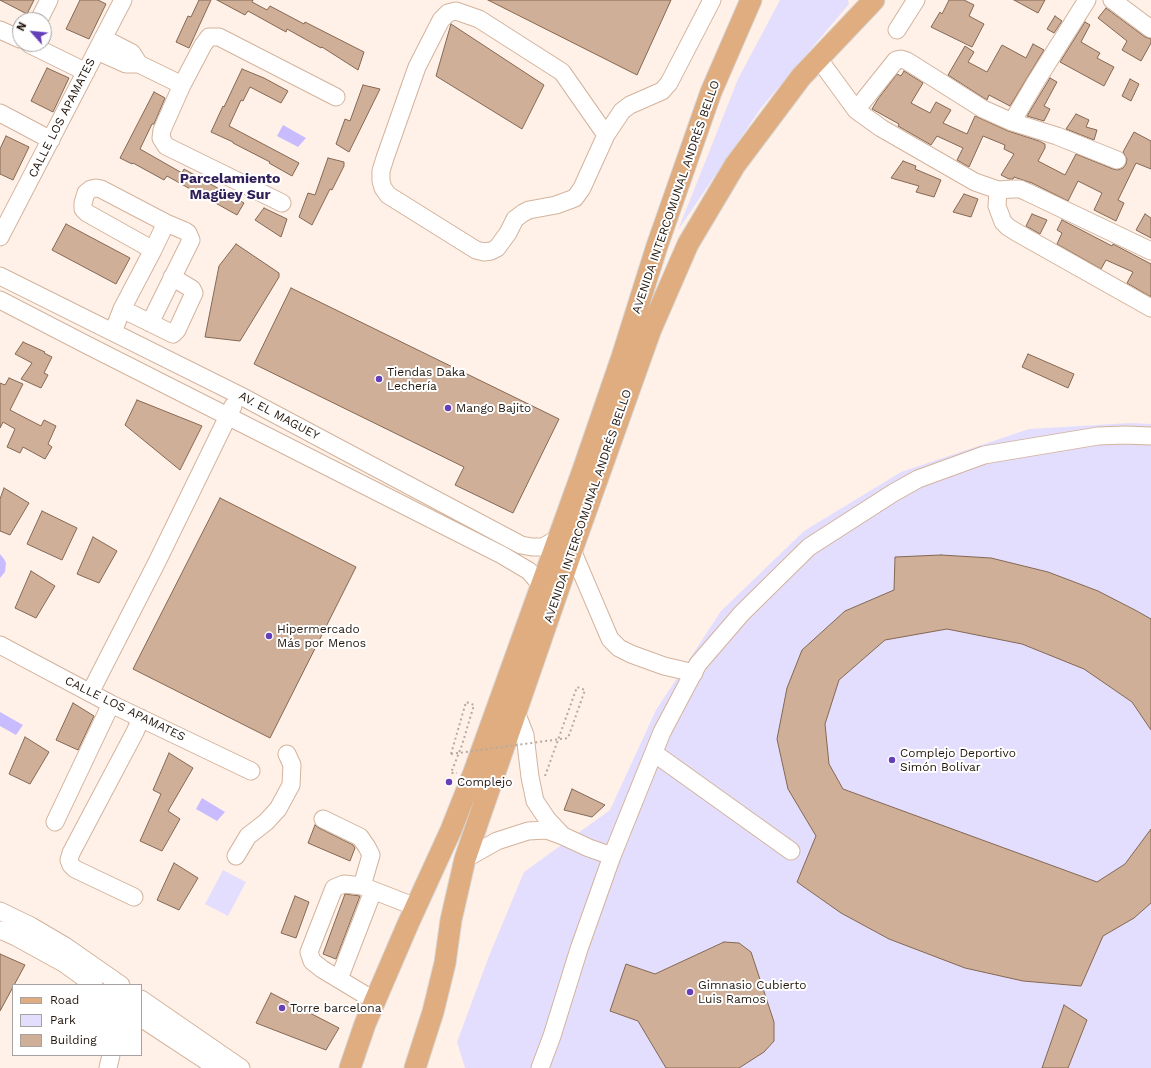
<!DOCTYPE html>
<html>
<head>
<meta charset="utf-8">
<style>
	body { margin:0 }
	#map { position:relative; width:1151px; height:1068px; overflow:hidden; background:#fff1e8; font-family:"Work Sans",sans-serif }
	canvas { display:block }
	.legend { position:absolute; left:12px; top:984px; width:130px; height:72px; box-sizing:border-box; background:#fff; border:1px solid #a7a29f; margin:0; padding:5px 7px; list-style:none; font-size:12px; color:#22170e }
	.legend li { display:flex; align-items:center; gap:8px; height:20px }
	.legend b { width:20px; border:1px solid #a7a29f }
	.north { position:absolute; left:12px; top:12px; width:40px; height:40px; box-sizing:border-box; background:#fff; border:1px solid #a7a29f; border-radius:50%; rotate:297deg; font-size:11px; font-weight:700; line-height:16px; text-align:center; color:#22170e }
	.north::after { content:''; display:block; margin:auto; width:14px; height:18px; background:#643fb7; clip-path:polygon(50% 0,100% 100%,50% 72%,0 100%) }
</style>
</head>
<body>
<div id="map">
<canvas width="1151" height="1068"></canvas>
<ul class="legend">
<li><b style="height:5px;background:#dfad80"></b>Road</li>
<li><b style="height:11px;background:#e3defe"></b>Park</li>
<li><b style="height:11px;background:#cfaf98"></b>Building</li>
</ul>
<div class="north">N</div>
</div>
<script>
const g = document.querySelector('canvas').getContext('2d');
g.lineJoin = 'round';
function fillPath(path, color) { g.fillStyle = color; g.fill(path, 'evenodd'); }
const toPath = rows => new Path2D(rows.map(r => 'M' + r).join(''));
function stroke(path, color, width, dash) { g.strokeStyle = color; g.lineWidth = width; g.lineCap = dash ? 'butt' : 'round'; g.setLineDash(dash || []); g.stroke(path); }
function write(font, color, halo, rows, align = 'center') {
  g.font = font + ' "Work Sans",sans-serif'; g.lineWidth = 4; g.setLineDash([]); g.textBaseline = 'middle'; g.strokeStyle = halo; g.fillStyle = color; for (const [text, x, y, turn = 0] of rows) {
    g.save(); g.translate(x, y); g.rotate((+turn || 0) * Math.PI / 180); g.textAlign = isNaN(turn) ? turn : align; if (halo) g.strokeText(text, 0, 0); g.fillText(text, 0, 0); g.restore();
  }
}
fillPath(toPath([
	[780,0,848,0,849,4,761,108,678,230,738,79],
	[1130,423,1151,424,1151,1068,465,1068,457,1042,489,956,524,872,610,810,656,710,721,611,804,531,901,472,1029,429],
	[223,870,246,882,228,916,205,904]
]), '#e3defe');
fillPath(toPath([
	[283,125,306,138,298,147,277,136],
	[0,554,4,559,6,563,5,572,0,578],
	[0,712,23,725,16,735,0,726],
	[202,798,225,812,217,821,196,809]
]), '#c8bcfe');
const building = toPath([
	[0,0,34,0,27,14,0,0],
	[80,0,98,0,106,4,89,39,66,29,80,0],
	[199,0,211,0,189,48,176,42,188,16,191,17,199,0],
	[217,0,253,0,252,2,267,10,270,6,304,24,305,22,364,52,358,70,322,47,321,48,287,29,286,32,248,11,245,15,217,0],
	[488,0,671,0,637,75,488,0],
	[949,0,964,0,974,5,969,16,984,24,972,47,931,27,940,12,942,14,949,0],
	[1014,0,1045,0,1038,13,1014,0],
	[1106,8,1145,37,1151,39,1151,43,1141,61,1122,50,1127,41,1098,18,1106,8],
	[1055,16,1062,21,1054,33,1047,29,1055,16],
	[1085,22,1090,25,1081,42,1100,53,1097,58,1114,67,1104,86,1060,62,1085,22],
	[451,24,544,85,522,129,436,76,451,24],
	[1033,44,1044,50,1010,106,989,95,987,100,948,75,965,46,974,52,968,62,987,72,1002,45,1026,58,1033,44],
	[47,68,69,78,53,112,31,101,47,68],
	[242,69,264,78,288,91,281,103,250,87,243,101,241,100,229,126,299,163,292,176,269,163,270,162,233,143,233,142,211,132,223,106,224,107,242,69],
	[904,71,923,83,911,103,930,113,936,102,951,110,943,123,967,134,975,116,1008,131,1039,141,1045,144,1045,148,1038,161,1065,175,1076,154,1113,169,1118,170,1123,168,1126,164,1127,159,1123,152,1134,132,1151,141,1151,169,1136,163,1118,200,1124,203,1116,221,1094,210,1102,193,1078,181,1068,201,1032,183,1014,177,1013,179,1009,179,1001,175,1014,154,1004,149,1005,145,983,136,969,167,957,160,963,148,937,136,931,145,898,126,899,124,872,109,878,99,897,74,901,76,904,71],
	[1050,78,1057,82,1044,106,1050,109,1044,121,1027,116,1050,78],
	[1130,79,1139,84,1131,101,1122,96,1130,79],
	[363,85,380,89,349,152,336,144,345,119,350,121,363,85],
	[154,92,165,98,154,124,152,124,140,149,182,173,184,169,244,203,237,215,167,176,164,180,133,163,132,164,120,158,154,92],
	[1076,114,1089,120,1086,127,1097,130,1094,140,1066,129,1076,114],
	[6,136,29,147,13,180,0,174,0,149,6,136],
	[328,158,344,162,344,166,332,190,330,189,312,225,299,217,308,193,315,195,328,158],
	[903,161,916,166,915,169,941,180,934,197,916,192,919,186,891,178,903,161],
	[964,194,978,199,971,217,953,212,964,194],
	[264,208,287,219,281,237,255,220,264,208],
	[1032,214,1047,220,1040,234,1026,226,1032,214],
	[1145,214,1151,218,1151,238,1136,230,1145,214],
	[1062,220,1112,246,1113,244,1151,264,1151,297,1127,283,1133,272,1106,260,1101,269,1057,244,1062,233,1057,230,1062,220],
	[66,224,130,258,116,284,52,250,66,224],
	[236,244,279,273,279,277,240,341,205,337,219,266,236,244],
	[291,288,559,419,513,513,455,485,464,467,254,364,291,288],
	[23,342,45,352,44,353,52,357,44,373,48,375,41,388,21,379,32,363,15,354,23,342],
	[1028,354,1074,374,1068,388,1022,367,1028,354],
	[9,378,23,384,10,410,41,426,44,420,56,426,48,444,52,447,45,459,23,447,20,453,7,447,15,429,3,422,0,428,0,383,5,385,9,378],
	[137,400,202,426,180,470,125,425,137,400],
	[4,488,29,503,10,535,0,531,0,499,4,488],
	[220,498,356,567,270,738,133,669,220,498],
	[42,511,77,528,62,560,27,544,42,511],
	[93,537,117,551,99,583,77,574,93,537],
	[941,555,991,558,1048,572,1098,591,1135,610,1151,619,1151,730,1132,702,1084,669,1022,644,947,629,885,640,839,680,825,724,829,764,843,789,1097,882,1125,864,1151,829,1151,903,1134,918,1103,936,1081,986,1023,981,965,968,889,939,841,913,797,882,816,836,788,789,777,739,787,688,802,650,845,611,894,590,895,557,941,555],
	[31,571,55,586,36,618,15,608,31,571],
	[73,703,94,716,78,750,56,740,73,703],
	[25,737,49,752,30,784,9,774,25,737],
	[169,753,193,768,168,811,180,819,162,851,140,841,161,794,153,790,169,753],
	[572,789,605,805,592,817,564,810,572,789],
	[315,825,319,828,353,845,355,848,350,861,308,843,315,825],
	[174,863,198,878,179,910,157,900,174,863],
	[345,894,360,896,336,959,323,954,345,894],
	[295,896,309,902,296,938,281,933,295,896],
	[724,942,739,943,751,952,774,1022,774,1041,764,1052,739,1068,666,1068,638,1021,610,1011,626,964,655,974,724,942],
	[0,954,25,965,0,1011,0,954],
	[271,993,339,1028,326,1050,256,1023,271,993],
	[1064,1005,1087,1020,1068,1068,1042,1068,1064,1005]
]);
fillPath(building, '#cfaf98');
stroke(building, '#856853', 1);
const minor = toPath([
	[1112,0,1151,29],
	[39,20,49,0],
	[0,30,20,39],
	[897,30,916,0],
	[103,38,132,53,139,64],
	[29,44,86,72],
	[97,51,126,64,139,64,182,85],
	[818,58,856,110,881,128,975,182,998,190,1012,189,1020,189,1027,192,1151,251],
	[856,110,896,60,901,59,907,61,983,109,1012,122,1057,136,1117,160],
	[0,113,51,140],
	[1012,122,1035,83,1087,0],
	[606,135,562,72,479,19,456,11,448,13,441,20,417,67,385,158,381,171,381,181,383,188,388,195,476,250,484,252,491,251,497,248,508,233,515,219,523,213,529,210,556,205,575,198,582,188,606,135,622,111,630,105,662,91,669,83,712,0],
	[998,190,997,206,1003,222,1008,227,1016,232,1151,308],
	[282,203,166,146,161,138,162,130,182,85,203,45,209,37,219,37,336,97],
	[0,237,123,0],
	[0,276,239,395,521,545,532,547,543,547,557,539],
	[0,300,87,345,502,555,529,571,541,585],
	[122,309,173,334,177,330,194,293,192,289,172,277],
	[150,323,191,240,188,233,185,231,166,223],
	[113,332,122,309,153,250,166,223,101,189,96,188,91,189,86,193,83,203,83,209,87,213,153,250],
	[572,550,610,639,619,648,631,654,664,666,694,673],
	[0,645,111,704,251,771],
	[90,693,157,562,233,406],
	[516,712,525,735,530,777,535,801,547,819,563,836,589,848,612,856],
	[654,753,791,851],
	[323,819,360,837,367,847,371,855,362,886],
	[55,822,111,704],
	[236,856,248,836,266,822,278,809,291,785,292,765,287,754],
	[465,859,497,841,528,831,547,830,563,836],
	[134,897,75,869,71,865,69,860,71,853,135,732,141,718],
	[0,911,31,926,65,946,121,985],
	[0,930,16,937,65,964,94,985],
	[339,979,373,891],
	[141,999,241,1068],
	[375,1001,322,969,312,961,309,952,334,888,344,884,362,886,416,907],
	[141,1018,217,1068],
	[108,1068,111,1055],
	[540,1068,552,1036,579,949,612,856,662,732,698,664,742,613,809,547,893,493,918,479,984,455,1098,436,1125,435,1151,436]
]);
const major = toPath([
	[350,1068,365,1024,408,924,451,830,474,772,583,470,622,357,657,246,711,92,751,0],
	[415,1068,433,1012,445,963,451,920,465,859,572,550,651,329,688,244,735,165,801,77,874,0]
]);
stroke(minor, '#d3b39c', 19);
stroke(major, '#d7d5d4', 23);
stroke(toPath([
	[451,754,466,702,474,705,462,745,451,773,457,773],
	[545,776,577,687,585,690,568,738]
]), '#b6a9a0', 2, [2, 3]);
stroke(minor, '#fff', 17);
stroke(major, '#dfad80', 21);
stroke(toPath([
	[451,754,568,738]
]), '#b6a9a0', 2, [2, 3]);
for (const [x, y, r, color] of [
	[379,379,4,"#643fb7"],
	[448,408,4,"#643fb7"],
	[269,636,4,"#643fb7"],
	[892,760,4,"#643fb7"],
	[449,782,4,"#643fb7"],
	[690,992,4,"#643fb7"],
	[282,1008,4,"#643fb7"]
]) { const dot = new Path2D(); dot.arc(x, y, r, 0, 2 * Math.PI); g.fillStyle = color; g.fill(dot); stroke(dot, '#fff', 1.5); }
write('12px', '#22170e', '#fff', [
	["CALLE LOS APAMATES",62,118,-63],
	["AVENIDA INTERCOMUNAL ANDRÉS BELLO",676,197,-71],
	["AV. EL MAGUEY",279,416,28],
	["AVENIDA INTERCOMUNAL ANDRÉS BELLO",588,506,-71],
	["CALLE LOS APAMATES",125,709,26]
]);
write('12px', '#22170e', '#fff', [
	["Tiendas Daka",387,372],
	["Lechería",387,386],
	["Mango Bajito",456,408],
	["Hipermercado",277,629],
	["Más por Menos",277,643],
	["Complejo Deportivo",900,753],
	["Simón Bolívar",900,767],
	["Complejo",457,782],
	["Gimnasio Cubierto",698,985],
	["Luis Ramos",698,999],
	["Torre barcelona",290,1008]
], 'left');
write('bold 14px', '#2f1e58', '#fff', [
	["Parcelamiento",230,179],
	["Magüey Sur",230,195]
]);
</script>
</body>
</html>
